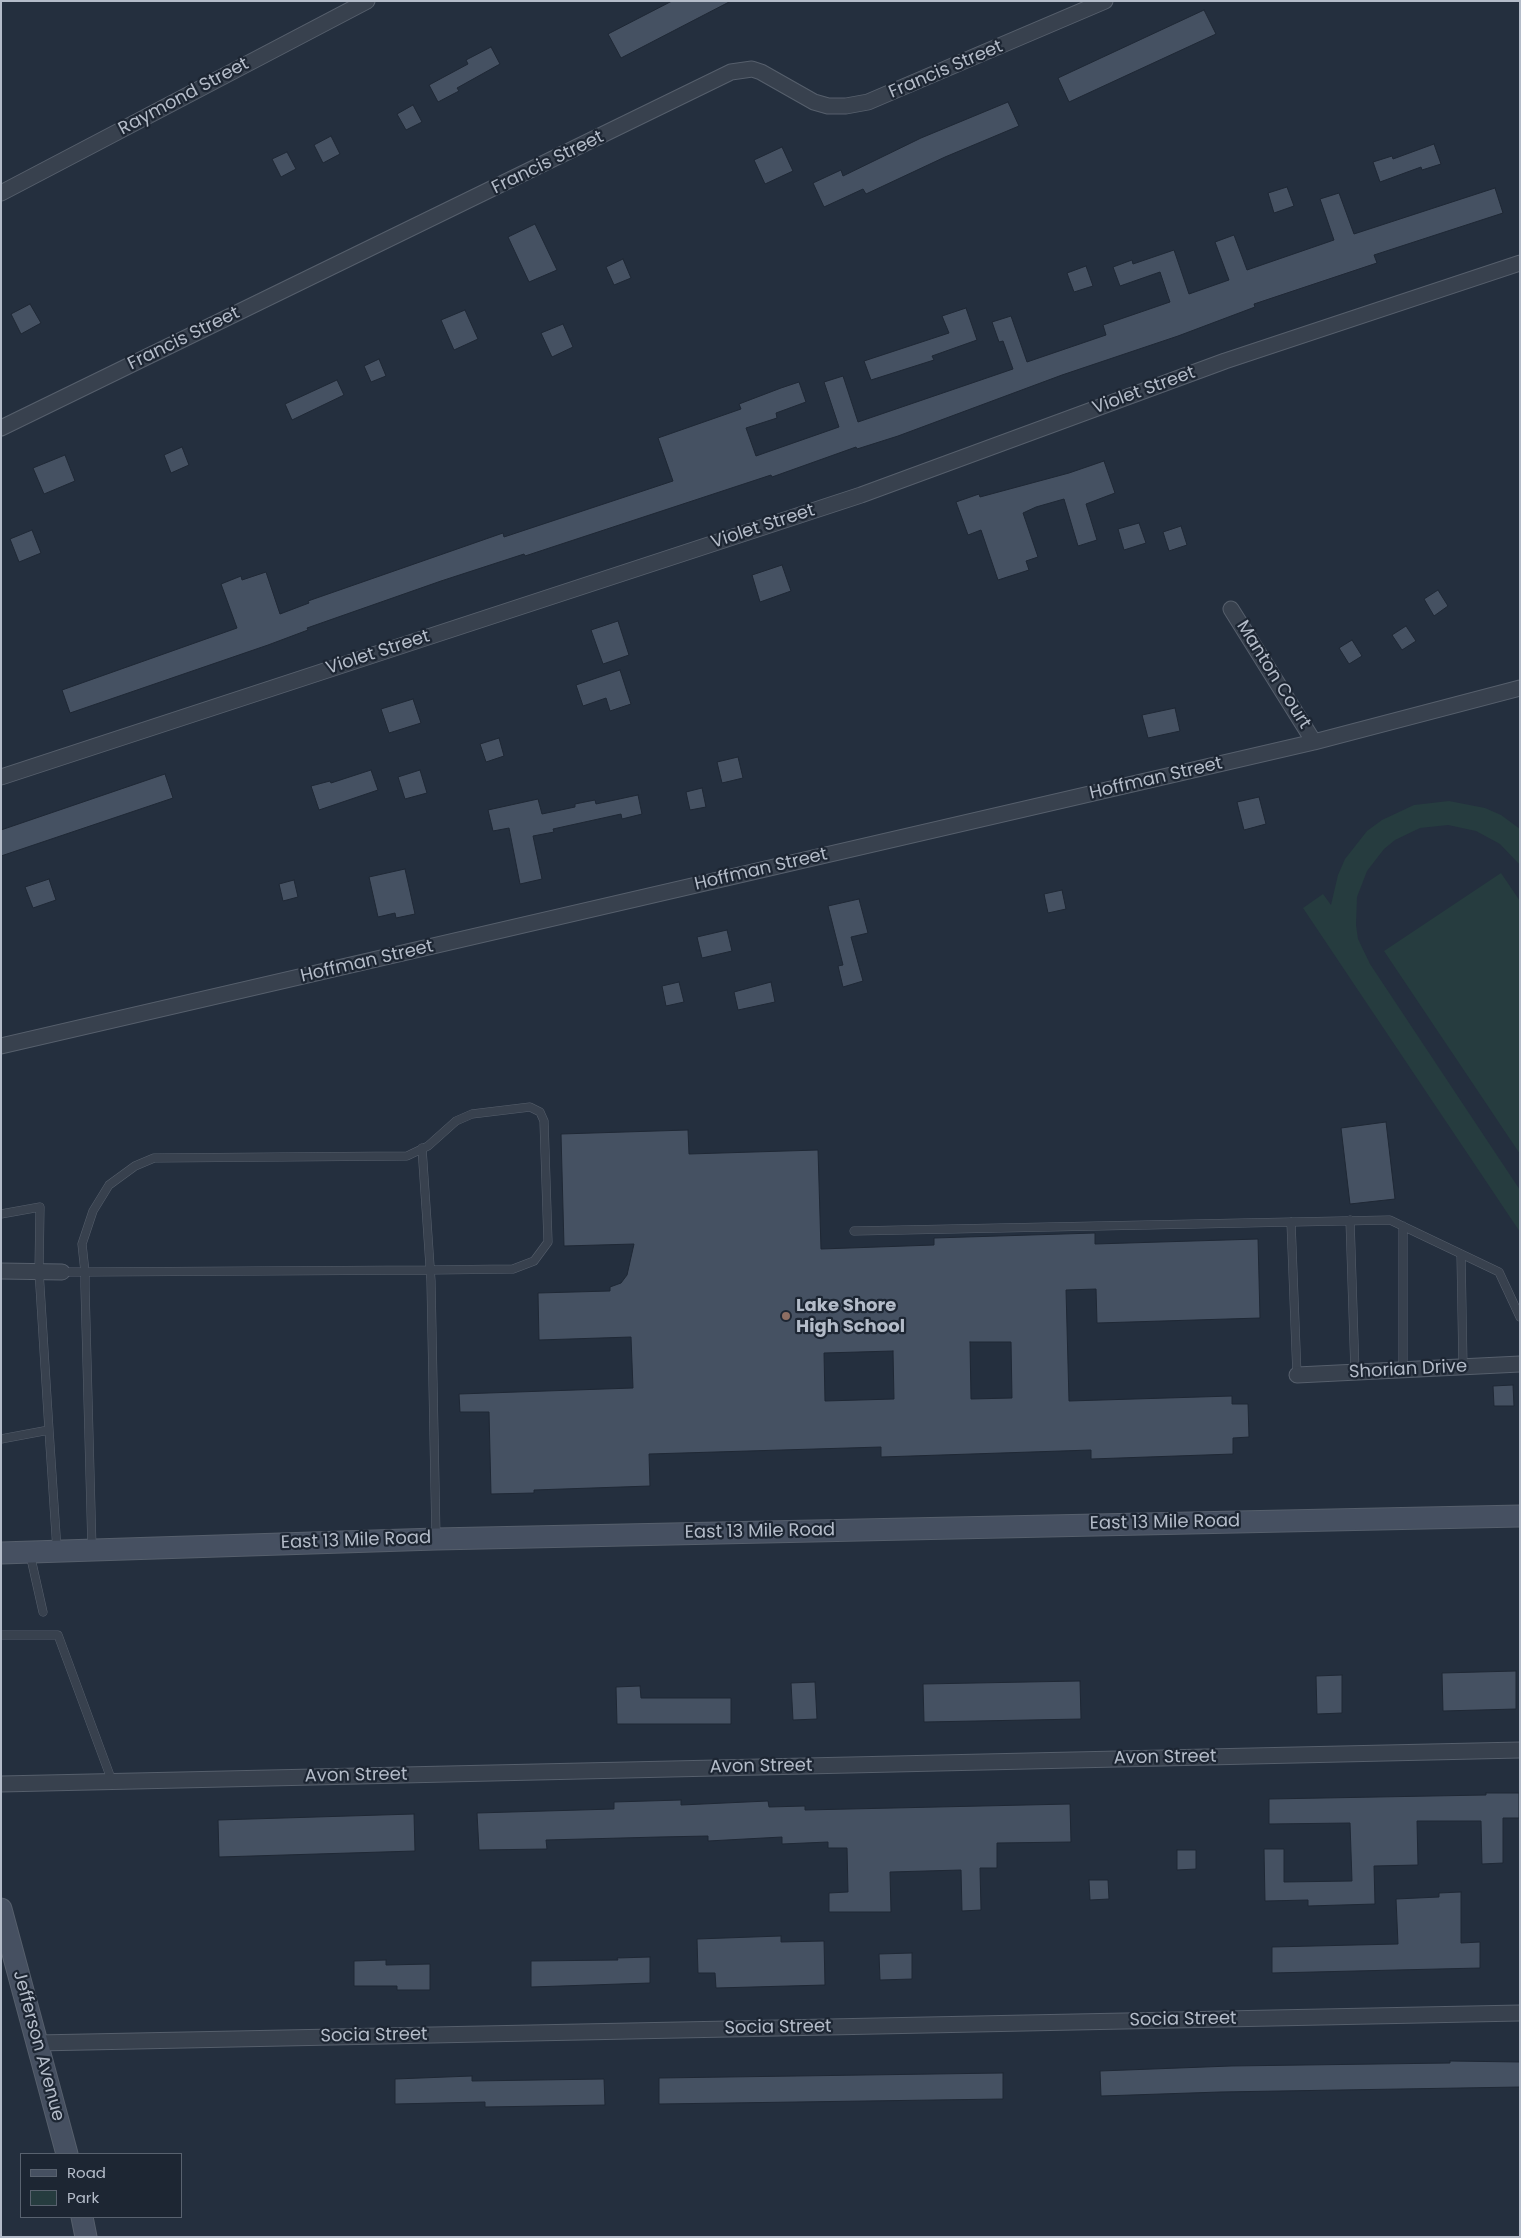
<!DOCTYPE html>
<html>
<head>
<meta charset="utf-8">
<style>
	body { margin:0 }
	#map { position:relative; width:1521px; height:2238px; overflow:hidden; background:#242f3e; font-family:Poppins,sans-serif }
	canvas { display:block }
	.frame { position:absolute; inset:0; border:2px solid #b4bcc9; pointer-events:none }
	.legend { position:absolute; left:20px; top:2153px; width:162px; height:65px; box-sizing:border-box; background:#1d2633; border:1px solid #59626f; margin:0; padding:6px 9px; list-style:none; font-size:15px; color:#b4bcc9 }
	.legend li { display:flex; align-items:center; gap:10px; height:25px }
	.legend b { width:25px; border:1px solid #59626f }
</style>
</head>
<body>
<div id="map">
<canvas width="1521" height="2238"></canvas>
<div class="frame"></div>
<ul class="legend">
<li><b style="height:6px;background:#465061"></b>Road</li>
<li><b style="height:14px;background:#263c3f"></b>Park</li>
</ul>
</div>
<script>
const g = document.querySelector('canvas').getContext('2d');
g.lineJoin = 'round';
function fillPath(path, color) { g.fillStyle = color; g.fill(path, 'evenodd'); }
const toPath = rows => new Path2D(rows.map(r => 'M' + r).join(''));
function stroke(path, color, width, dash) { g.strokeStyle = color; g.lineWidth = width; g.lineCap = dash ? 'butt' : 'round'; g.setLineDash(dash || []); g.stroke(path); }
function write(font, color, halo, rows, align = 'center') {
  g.font = font + ' Poppins,sans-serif'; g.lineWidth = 4.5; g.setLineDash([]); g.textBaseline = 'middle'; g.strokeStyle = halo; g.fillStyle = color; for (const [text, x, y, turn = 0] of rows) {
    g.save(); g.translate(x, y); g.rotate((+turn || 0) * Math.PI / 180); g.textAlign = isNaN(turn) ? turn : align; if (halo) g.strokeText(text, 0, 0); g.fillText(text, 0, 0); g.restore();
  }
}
fillPath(toPath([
	[1449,801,1485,808,1501,815,1520,829,1520,865,1500,844,1476,831,1448,825,1420,828,1395,840,1384,849,1367,871,1357,897,1356,925,1358,939,1370,964,1520,1190,1520,1232,1303,908,1323,894,1331,905,1338,875,1345,859,1367,831,1382,820,1414,805],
	[1501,873,1520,901,1520,1154,1384,951]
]), '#263c3f');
const building = toPath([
	[672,1,731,1,621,58,608,34,672,1],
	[1204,10,1216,34,1069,102,1058,78,1204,10],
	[491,47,500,64,457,88,459,91,438,102,429,85,468,64,466,60,491,47],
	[1008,102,1019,126,945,157,866,194,863,189,824,207,813,183,841,170,843,176,921,138,1008,102],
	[413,105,422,122,406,130,397,114,413,105],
	[331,136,340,154,323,163,314,145,331,136],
	[1434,144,1441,164,1422,170,1421,167,1380,182,1373,162,1392,156,1393,159,1434,144],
	[782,147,793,171,765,184,754,160,782,147],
	[287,152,296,169,281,177,272,159,287,152],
	[1287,187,1294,206,1274,213,1268,193,1287,187],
	[1495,188,1503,213,1374,255,1377,263,1254,304,1255,307,1178,336,1062,375,898,436,857,449,856,447,772,477,771,475,525,556,524,554,441,581,307,628,308,630,268,645,70,713,62,690,237,628,221,584,241,576,242,580,266,572,280,614,309,603,308,601,503,533,504,537,673,481,658,438,741,409,739,404,781,388,799,382,806,402,776,413,777,418,746,428,756,456,839,427,824,382,843,376,858,422,1013,369,1003,341,999,342,992,322,1011,316,1027,362,1106,335,1103,325,1170,302,1160,272,1120,286,1113,267,1132,260,1133,264,1174,250,1189,294,1229,280,1215,242,1234,235,1247,270,1334,240,1320,199,1339,193,1354,234,1495,188],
	[535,224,557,270,529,282,508,237,535,224],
	[623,259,631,278,614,285,606,267,623,259],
	[1086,266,1093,286,1074,292,1067,273,1086,266],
	[30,304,41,323,21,334,11,314,30,304],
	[966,308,977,340,932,356,934,360,871,380,864,361,949,333,942,316,966,308],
	[465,310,478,339,454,350,441,320,465,310],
	[563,324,573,347,552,357,541,333,563,324],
	[379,359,386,376,371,382,364,366,379,359],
	[337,380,344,395,292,420,285,404,337,380],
	[182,447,189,465,171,473,164,455,182,447],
	[65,455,75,481,44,494,33,468,65,455],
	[1104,461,1115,493,1086,504,1097,540,1078,546,1064,499,1036,507,1023,513,1038,557,1026,561,1029,570,998,580,981,530,968,535,956,502,979,494,980,497,1069,473,1104,461],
	[1139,523,1146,543,1124,550,1118,529,1139,523],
	[1181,526,1187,545,1169,551,1163,532,1181,526],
	[32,530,41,553,19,562,10,539,32,530],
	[782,565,791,591,760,602,752,575,782,565],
	[1438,590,1448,606,1434,616,1424,599,1438,590],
	[618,621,629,655,603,664,591,630,618,621],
	[1406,626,1416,641,1402,650,1392,635,1406,626],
	[1352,640,1362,656,1349,664,1339,648,1352,640],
	[620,670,631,704,610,711,606,698,583,706,576,685,620,670],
	[413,699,421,723,389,733,381,709,413,699],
	[1175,708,1180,731,1148,738,1142,715,1175,708],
	[499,738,504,756,486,762,480,744,499,738],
	[738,757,743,778,722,783,717,762,738,757],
	[371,770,378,790,319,810,311,786,330,781,331,783,371,770],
	[420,770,427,793,405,799,398,777,420,770],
	[165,774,173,798,1,856,1,830,165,774],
	[702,788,706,807,690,810,686,792,702,788],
	[638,795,642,814,622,819,621,814,553,829,554,832,533,836,542,879,520,884,509,828,493,831,488,810,538,799,542,814,575,807,575,804,595,800,596,804,638,795],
	[1259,797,1266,824,1244,830,1237,802,1259,797],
	[405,869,415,914,396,918,395,913,378,917,369,877,405,869],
	[49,879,56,900,33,908,25,887,49,879],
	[294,880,298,897,283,901,279,884,294,880],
	[1062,890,1066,909,1048,913,1044,894,1062,890],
	[859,899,868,933,851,937,863,981,843,987,838,966,843,965,828,906,859,899],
	[727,930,732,951,702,958,697,937,727,930],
	[679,982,684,1002,666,1006,662,986,679,982],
	[771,982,775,1002,738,1010,734,992,771,982],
	[1386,1122,1395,1199,1350,1204,1341,1128,1386,1122],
	[688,1130,689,1154,818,1150,821,1249,934,1245,934,1238,1095,1233,1095,1244,1258,1239,1260,1318,1097,1323,1096,1289,1066,1290,1069,1401,1232,1396,1232,1404,1248,1404,1249,1437,1233,1438,1233,1454,1091,1459,1091,1450,881,1457,881,1447,649,1454,650,1486,534,1490,534,1493,491,1494,489,1412,460,1412,459,1394,633,1388,631,1337,539,1340,538,1293,610,1291,610,1287,621,1283,627,1275,634,1244,564,1246,561,1134,688,1130],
	[970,1342,1011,1342,1012,1398,971,1399,970,1342],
	[893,1351,894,1399,825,1401,824,1353,893,1351],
	[1513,1385,1514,1406,1494,1406,1493,1386,1513,1385],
	[1516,1671,1516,1709,1443,1711,1442,1673,1516,1671],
	[1342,1675,1342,1713,1317,1714,1316,1676,1342,1675],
	[1080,1681,1081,1719,924,1722,923,1684,1080,1681],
	[815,1682,817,1719,793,1720,791,1683,815,1682],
	[640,1686,641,1698,731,1698,731,1724,617,1724,616,1687,640,1686],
	[1486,1793,1519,1793,1519,1818,1503,1818,1503,1863,1482,1864,1481,1821,1417,1821,1418,1865,1374,1866,1375,1904,1308,1906,1308,1900,1265,1901,1264,1849,1284,1849,1284,1882,1352,1881,1350,1823,1269,1824,1269,1799,1486,1795,1486,1793],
	[681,1800,681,1805,768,1801,769,1807,805,1806,805,1810,1070,1804,1071,1842,997,1843,997,1868,980,1868,981,1910,962,1911,961,1870,890,1872,891,1912,829,1912,829,1893,848,1892,847,1848,828,1848,828,1842,782,1844,782,1837,708,1841,708,1836,659,1837,546,1840,547,1849,479,1850,477,1813,614,1809,614,1802,681,1800],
	[414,1814,415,1851,219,1857,218,1820,414,1814],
	[1177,1850,1196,1850,1196,1869,1177,1870,1177,1850],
	[1089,1880,1108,1880,1109,1899,1090,1900,1089,1880],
	[1461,1892,1461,1943,1480,1942,1480,1968,1272,1973,1272,1947,1398,1944,1396,1899,1439,1897,1439,1893,1461,1892],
	[781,1936,781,1942,824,1941,825,1985,716,1988,715,1973,698,1973,697,1939,781,1936],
	[912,1953,912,1979,880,1980,879,1954,912,1953],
	[650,1957,650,1983,531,1987,531,1961,618,1960,617,1958,650,1957],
	[386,1960,386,1965,430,1964,430,1990,397,1990,397,1986,354,1986,354,1961,386,1960],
	[1450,2061,1520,2062,1520,2087,1220,2092,1101,2096,1100,2071,1231,2066,1450,2063,1450,2061],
	[1003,2073,1003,2099,659,2104,659,2078,1003,2073],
	[472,2076,472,2081,604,2079,605,2105,485,2107,485,2102,395,2104,395,2079,472,2076]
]);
fillPath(building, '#455162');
stroke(building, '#1f2835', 1);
const lane = toPath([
	[422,1148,431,1281,436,1538],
	[1,1214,40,1207,39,1271,49,1430,1,1439],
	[1350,1220,1355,1372],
	[1291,1222,1297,1375],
	[1403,1226,1403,1370],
	[854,1231,1390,1220,1499,1272,1520,1317],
	[1461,1254,1463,1367],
	[62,1272,85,1272,430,1270,513,1269,534,1261,548,1242,544,1121,540,1112,530,1107,472,1114,456,1121,428,1146,407,1156,154,1158,135,1166,109,1185,93,1211,82,1244,85,1272,85,1287,92,1549],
	[49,1430,57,1550],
	[30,1554,43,1612],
	[1,1635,58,1635,112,1781]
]);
const street = toPath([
	[1,193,367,1],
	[1,428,731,72,752,69,761,72,814,102,828,106,846,106,868,102,1105,1],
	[1231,609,1314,742],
	[1,777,861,495,1225,361,1520,263],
	[1,1046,1314,742,1520,688],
	[1,1271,62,1272],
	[1297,1375,1520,1364],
	[1,1784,1520,1750],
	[37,2043,1520,2013]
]);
const secondary = toPath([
	[1,1553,436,1539,1520,1516],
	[1,1909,67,2154],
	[82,2217,86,2237]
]);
stroke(lane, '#565f6c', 9);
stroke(street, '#565f6c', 17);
stroke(secondary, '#565f6c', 23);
stroke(lane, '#38414e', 8);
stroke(street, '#38414e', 15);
stroke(secondary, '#465061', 21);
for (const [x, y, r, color] of [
	[786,1316,5,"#8d6e63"]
]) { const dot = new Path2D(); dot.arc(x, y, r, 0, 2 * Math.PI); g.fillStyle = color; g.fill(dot); stroke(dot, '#1d2633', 2); }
write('18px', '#b4bcc9', '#1d2633', [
	["Francis Street",946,70,-23],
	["Raymond Street",184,97,-28],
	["Francis Street",548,163,-26],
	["Francis Street",184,339,-26],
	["Violet Street",1144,391,-20],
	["Violet Street",763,527,-18],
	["Violet Street",378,653,-18],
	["Manton Court",1273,675,58],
	["Hoffman Street",1156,779,-13],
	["Hoffman Street",761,870,-13],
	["Hoffman Street",367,962,-13],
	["Shorian Drive",1408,1370,-3],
	["East 13 Mile Road",1165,1523,-1],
	["East 13 Mile Road",760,1532,-1],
	["East 13 Mile Road",356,1541,-2],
	["Avon Street",1165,1758,-1],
	["Avon Street",761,1767,-1],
	["Avon Street",356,1776,-1],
	["Socia Street",1183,2020,-1],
	["Socia Street",778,2028,-1],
	["Socia Street",374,2036,-1],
	["Jefferson Avenue",38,2046,75]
]);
write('bold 18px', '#b4bcc9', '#1d2633', [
	["Lake Shore",796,1306],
	["High School",796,1327]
], 'left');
</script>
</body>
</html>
